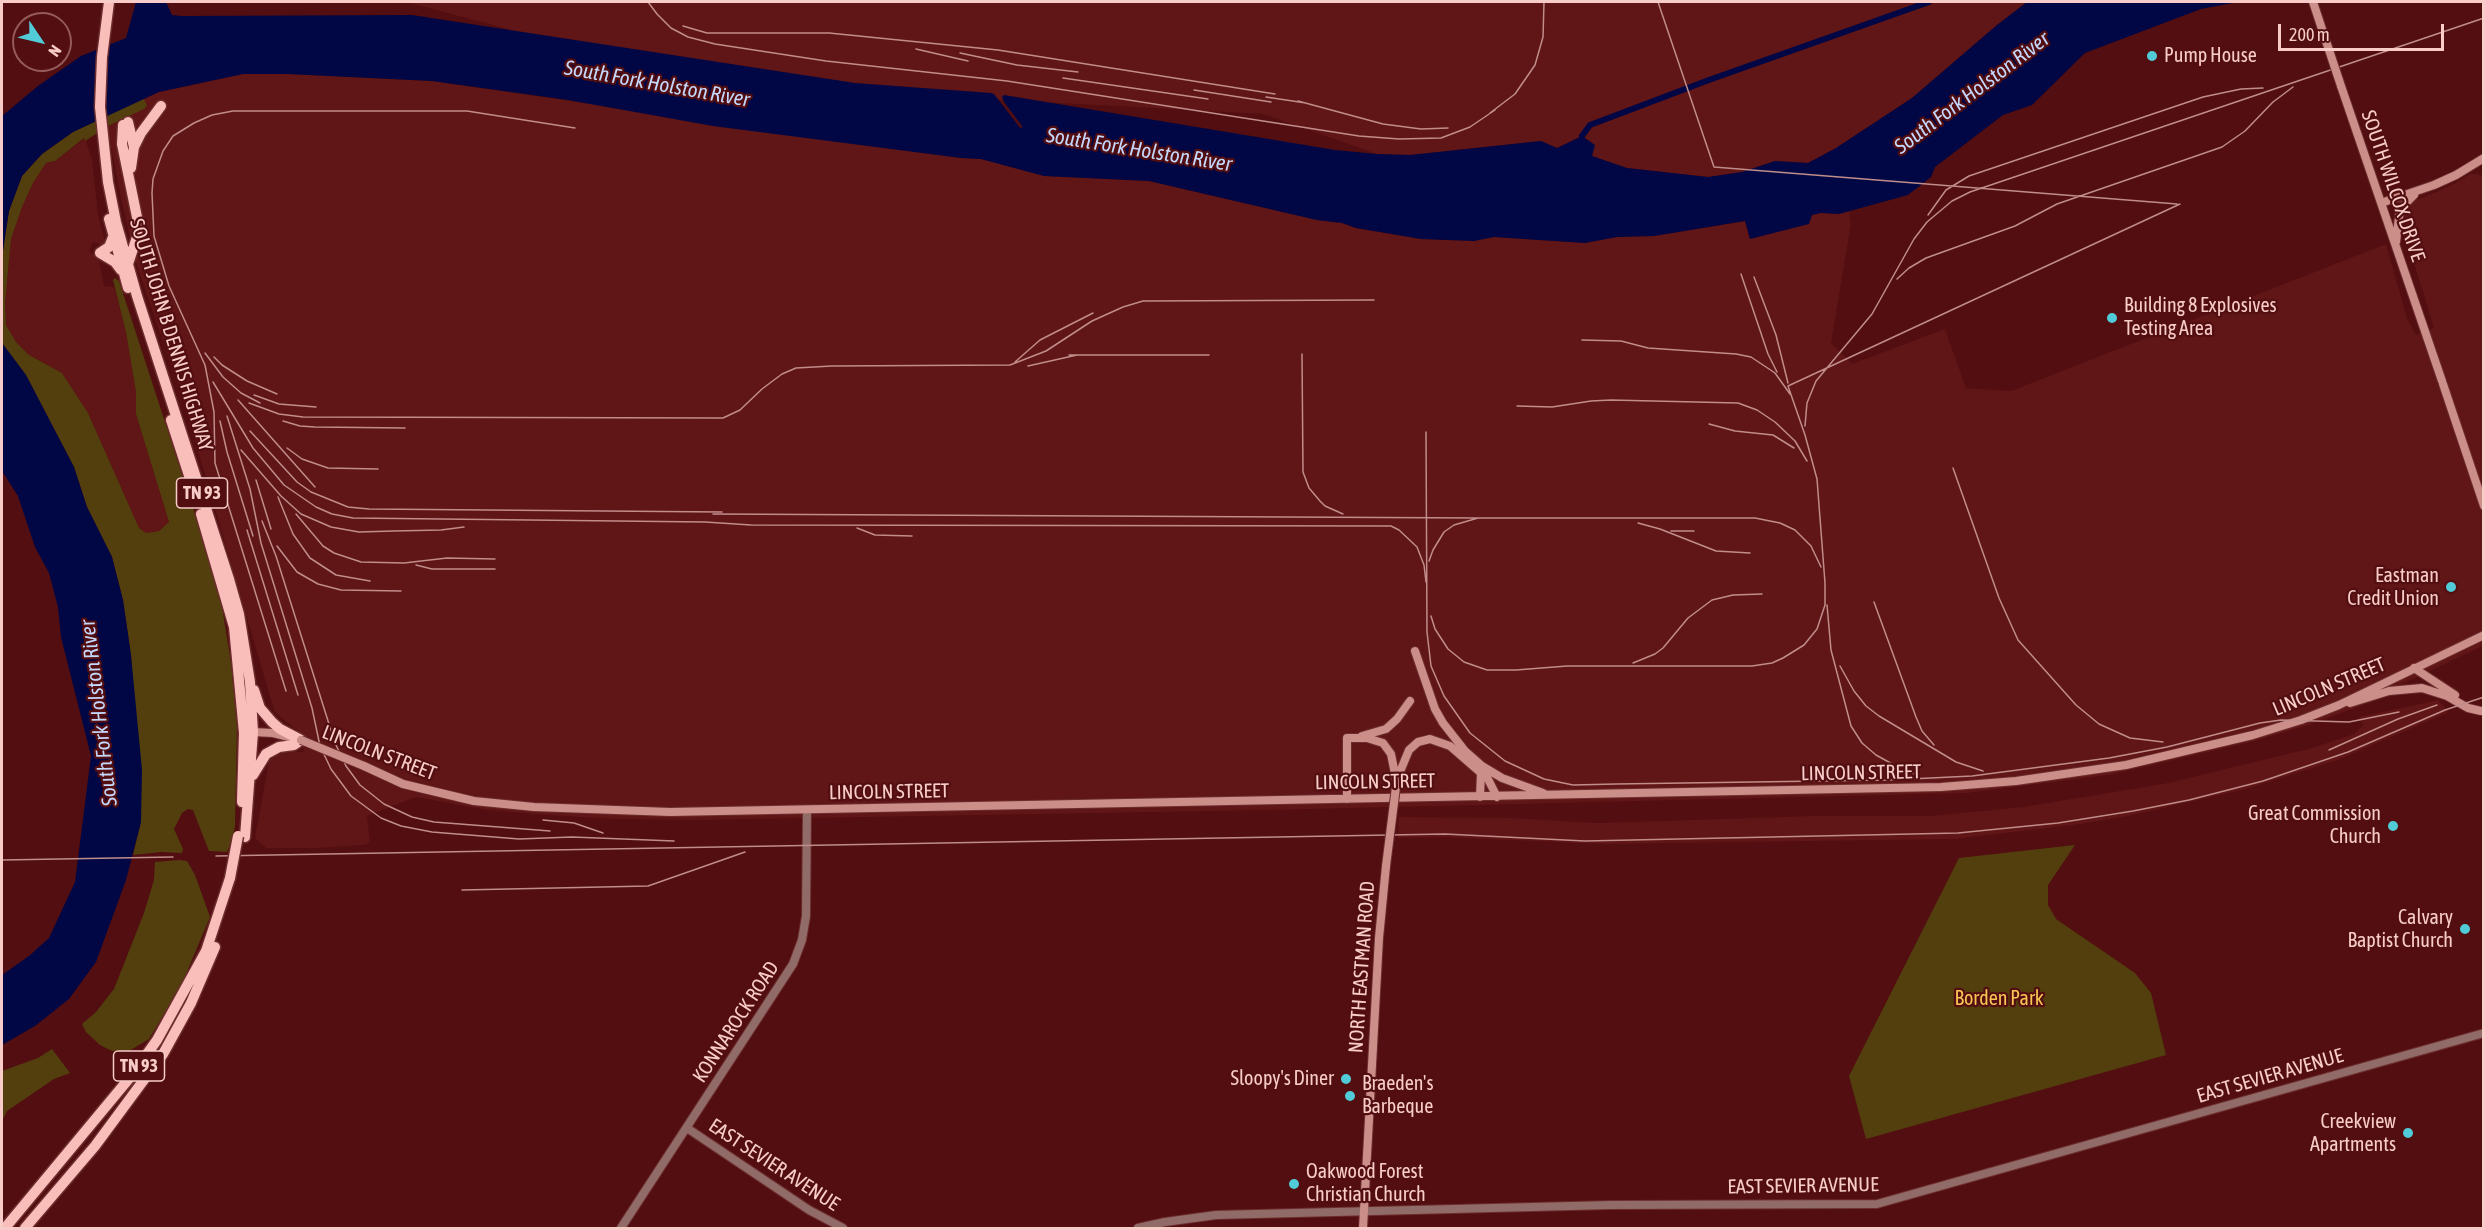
<!DOCTYPE html>
<html>
<head>
<meta charset="utf-8">
<style>
	body { margin:0 }
	#map { position:relative; width:2485px; height:1230px; overflow:hidden; background:#520e10; font-family:"Asap Condensed",sans-serif }
	canvas { display:block }
	.frame { position:absolute; inset:0; border:3px solid #f8cdc9; pointer-events:none }
	.north { position:absolute; left:12px; top:12px; width:60px; height:60px; box-sizing:border-box; background:#520e10; border:2px solid #945a5a; border-radius:50%; rotate:125deg; font-size:16px; font-weight:700; line-height:24px; text-align:center; color:#f8cdc9 }
	.north::after { content:''; display:block; margin:auto; width:21px; height:27px; background:#52cbd8; clip-path:polygon(50% 0,100% 100%,50% 72%,0 100%) }
	.scale { position:absolute; left:2278px; top:24px; width:166px; height:27px; box-sizing:border-box; border:3px solid #f8cdc9; border-top:0; padding-left:8px; font-size:18px; line-height:21px; white-space:nowrap; color:#f8cdc9; -webkit-text-stroke:4px #520e10; paint-order:stroke }
</style>
</head>
<body>
<div id="map">
<canvas width="2485" height="1230"></canvas>
<div class="frame"></div>
<div class="north">N</div>
<div class="scale">200 m</div>
</div>
<script>
const g = document.querySelector('canvas').getContext('2d');
g.lineJoin = 'round';
function fillPath(path, color) { g.fillStyle = color; g.fill(path, 'evenodd'); }
const toPath = rows => new Path2D(rows.map(r => 'M' + r).join(''));
function stroke(path, color, width, dash) { g.strokeStyle = color; g.lineWidth = width; g.lineCap = dash ? 'butt' : 'round'; g.setLineDash(dash || []); g.stroke(path); }
function write(font, color, halo, rows, align = 'center') {
  g.font = font + ' "Asap Condensed",sans-serif'; g.lineWidth = 4.5; g.setLineDash([]); g.textBaseline = 'middle'; g.strokeStyle = halo; g.fillStyle = color; for (const [text, x, y, turn = 0] of rows) {
    g.save(); g.translate(x, y); g.rotate((+turn || 0) * Math.PI / 180); g.textAlign = isNaN(turn) ? turn : align; if (halo) g.strokeText(text, 0, 0); g.fillText(text, 0, 0); g.restore();
  }
}
fillPath(toPath([
	[406,2,2027,2,1997,25,1912,98,1836,148,1808,163,1775,161,1742,172,1708,177,1627,168,1591,156,1582,136,1557,148,1540,141,1410,155,1377,154,1263,114,913,95,576,47],
	[243,74,288,74,432,81,961,158,981,159,1046,176,1149,181,1317,220,1342,223,1356,228,1421,239,1474,241,1494,237,1585,243,1617,237,1654,236,1745,221,1750,239,1821,212,1839,214,1849,211,1851,224,1831,343,1852,364,1945,329,1966,388,2011,391,2386,244,2407,318,2416,335,2434,328,2401,221,2402,214,2410,203,2452,185,2470,174,2477,174,2484,176,2483,646,2400,685,2398,692,2309,725,2247,743,2109,775,1967,793,1270,810,696,820,613,819,546,815,487,810,416,797,367,816,370,842,366,845,315,848,266,848,255,838,269,760,284,751,304,752,299,732,275,712,271,700,182,396,137,266,121,198,105,114,159,92],
	[85,138,92,160,98,214,105,242,102,245,93,242,89,251,99,259,104,286,114,287,126,331,136,392,136,414,169,522,159,531,146,533,139,528,88,413,62,373,29,355,16,342,6,325,5,303,11,239,22,207,33,183,46,163,55,161],
	[2438,700,2449,712,2338,760,2246,789,2128,816,2081,824,1954,839,1603,844,1442,837,1398,838,1399,817,1511,818,1598,823,1815,816,1929,816,2023,807,2168,783,2312,748,2354,734,2363,725,2359,717]
]), '#601516');
fillPath(toPath([
	[143,98,147,105,144,109,110,125,85,141,84,138,55,161,46,163,33,183,22,207,11,239,5,303,6,325,16,342,29,355,62,373,88,413,139,528,146,533,159,531,169,522,136,414,136,392,126,332,113,280,115,278,119,281,219,588,231,663,237,725,235,825,233,837,227,852,209,851,193,810,188,809,182,813,174,829,183,849,182,853,161,852,133,855,141,822,131,655,123,600,112,557,87,507,74,467,26,375,2,343,2,257,9,211,22,176,42,154,73,132],
	[2075,845,2048,885,2048,905,2056,919,2135,973,2151,993,2166,1055,1866,1139,1849,1076,1959,858],
	[179,860,187,861,195,875,210,917,181,986,149,1039,129,1051,112,1051,100,1045,86,1032,82,1024,96,1012,114,989,144,913,154,880,155,862],
	[52,1049,70,1073,54,1079,7,1111,2,1121,2,1071,38,1058]
]), '#533f0e');
fillPath(toPath([
	[136,2,166,2,172,15,181,16,412,15,855,83,991,93,994,94,1021,129,1022,126,1004,102,1002,97,1004,95,1335,150,1377,154,1410,155,1541,141,1557,148,1582,136,1595,145,1592,156,1627,168,1708,177,1742,172,1775,161,1808,163,1836,148,1912,98,1997,25,2027,2,2238,2,2201,9,2085,53,2032,105,2003,115,1935,167,1931,177,1908,195,1839,214,1821,213,1812,215,1809,224,1750,239,1745,221,1654,236,1617,237,1585,243,1494,237,1474,241,1421,239,1356,228,1342,223,1317,220,1149,181,1044,176,981,159,961,158,713,126,568,100,432,81,288,74,243,74,159,92,73,132,42,154,22,176,9,211,2,257,2,116,38,86,81,56,126,38],
	[2,343,26,375,74,467,87,507,112,557,123,600,131,655,142,770,141,822,126,880,96,962,69,999,35,1026,2,1045,2,975,29,956,49,938,75,882,91,756,61,637,58,607,49,573,35,547,18,496,2,471]
]), '#010744');
stroke(toPath([
	[1582,136,1590,125,1709,80,1929,2]
]), '#010744', 6);
const tertiary = toPath([
	[687,1128,809,1210,843,1228],
	[621,1228,793,964,802,940,806,916,807,810],
	[1138,1228,1165,1222,1216,1215,1611,1205,1877,1204,2484,1033]
]);
const secondary = toPath([
	[2341,86,2442,381],
	[2381,203,2434,185,2456,175,2484,158],
	[2396,242,2400,209,2414,195],
	[2443,384,2484,506],
	[1415,651,1435,709,1443,723,1465,751,1482,766,1502,778,1543,793],
	[2414,668,2455,695],
	[2350,703,2389,691,2422,688,2447,696,2468,708,2481,711],
	[253,732,273,733,289,737],
	[1362,736,1386,729,1397,719,1410,701],
	[364,766,403,784,474,801,534,807,670,812,1941,787,2016,781,2126,765,2253,735,2301,720,2339,705,2484,635],
	[1397,779,1409,750,1418,742,1430,739,1450,746,1481,773,1487,777,1497,797],
	[1480,797,1481,773],
	[1347,799,1347,738,1367,738,1383,743,1391,754,1396,779],
	[1363,1228,1379,938,1386,866]
]);
const trunk = toPath([
	[109,2,102,57,100,107,108,182,116,222,137,296,229,579,239,614,250,682,253,732,245,837],
	[128,122,134,147],
	[123,125,122,144,138,222,137,237,128,264],
	[131,168,134,147,141,133,161,106],
	[109,219,128,288],
	[113,237,109,247,100,253,115,262,121,270],
	[171,420,193,488],
	[201,514,234,627,244,733,242,802],
	[254,690,260,708,272,722,280,729,301,740],
	[253,775,266,754,279,747,294,745,301,740],
	[5,1228,132,1075,157,1040,206,951,230,878],
	[25,1228,95,1146,163,1054,191,1003,215,947]
]);
stroke(tertiary, '#6d2d2e', 10);
stroke(secondary, '#6d2d2e', 10);
stroke(trunk, '#6d2d2e', 13);
stroke(tertiary, '#916b67', 8);
stroke(secondary, '#cc8e89', 8);
stroke(trunk, '#fabeba', 10);
stroke(toPath([
	[648,2,657,14,671,28,688,37,715,44,826,61,1007,81,1359,136,1399,139,1441,138,1470,127,1495,110],
	[1658,2,1714,167,2177,204],
	[683,26,707,33,829,33,998,50,1275,94],
	[916,49,968,61],
	[960,53,1017,65,1078,72],
	[1063,78,1208,99],
	[1194,90,1271,102],
	[1266,97,1306,103],
	[1298,101,1383,124,1421,129,1448,128],
	[1490,113,1515,94,1535,65,1543,37,1544,2],
	[1928,215,1946,190,1969,176,2203,97,2241,89,2263,88],
	[1741,274,1768,354,1777,372],
	[1754,277,1776,335,1788,383],
	[1897,279,1909,268,1926,258,2015,226,2057,204,2222,147,2245,131,2273,102,2293,87],
	[1582,340,1621,341,1648,348,1736,354,1751,357,1775,373,1790,394],
	[205,353,223,377,241,393,260,403],
	[1302,354,1303,472,1309,488,1320,501,1325,506,1343,514],
	[1069,355,1209,355],
	[214,357,222,365,247,381,277,394],
	[1015,362,1040,340,1093,313],
	[1028,366,1077,355],
	[213,382,253,448,284,485,316,507,332,514,353,518,705,522,751,525,1391,526,1399,530,1417,547,1424,565,1426,582],
	[254,395,279,404,316,407],
	[238,400,315,487],
	[249,403,279,414,303,417,723,418,740,410,762,389,782,374,796,368,832,366,1010,365,1046,351,1092,321,1123,307,1143,301,1374,300],
	[1517,406,1552,407,1591,401,1611,400,1738,403,1757,410,1775,422,1795,441,1807,461],
	[227,416,250,489,261,543,312,708,320,746,331,769,351,796,381,818,401,826,432,832,519,839,572,837,674,841],
	[220,421,227,452,253,536],
	[283,421,300,426,315,427,405,428],
	[1709,424,1735,431,1773,435,1794,448],
	[1805,426,1807,403,1816,381,1872,314,1914,239,1927,222,1952,201,1970,192,2484,18],
	[250,431,297,482,311,492,348,507,369,509,722,512],
	[1426,432,1427,632,1431,666,1444,696,1470,733,1505,761,1544,779,1573,785,1616,784,1889,780,1972,776,2109,758,2167,747,2260,723,2281,720,2349,722,2399,712],
	[287,448,302,459,328,468,378,469],
	[241,450,281,496,301,514,331,527,359,532,393,531,441,530,464,527],
	[1953,468,1999,598,2018,640,2076,705,2099,724,2130,738,2163,742],
	[256,480,271,529],
	[278,497,293,534,310,558,336,575,370,581],
	[296,514,323,546,334,553,361,562,404,563,447,558,495,559],
	[713,514,1478,518],
	[262,521,276,556,335,743,346,766,360,785,384,804,412,817,434,822,550,831],
	[1638,523,1660,529,1716,551,1750,553],
	[857,528,875,535,912,536],
	[247,530,298,695],
	[1671,531,1694,531],
	[277,546,297,572,318,584,341,590,401,591],
	[1429,561,1433,550,1444,532,1454,525,1478,518,1755,518,1780,523,1795,530,1811,546,1821,567],
	[416,565,432,569,495,569],
	[1874,602,1916,717,1922,731,1934,745],
	[1827,605,1831,650,1851,726,1862,743,1876,755,1905,771,1919,775],
	[1431,616,1435,629,1448,649,1464,662,1487,670,1516,670,1567,666,1752,666,1772,663,1783,658,1804,645,1817,629,1825,605,1825,583,1817,479,1805,435,1788,386,2180,204],
	[1633,663,1655,654,1663,648,1688,618,1712,600,1733,595,1762,594],
	[1840,666,1854,691,1866,706,1879,716,1956,762,1983,771],
	[286,691,215,463,214,412,205,365,169,286,154,236,152,193,153,179,163,151,173,136,194,123,212,115,233,111,467,111,575,128],
	[2329,750,2398,719,2437,705],
	[543,820,574,823,603,833],
	[216,856,1445,834,1585,841,1958,833,2058,823,2133,811,2189,800,2263,781,2348,752,2445,710,2484,697],
	[2,860,173,857],
	[462,890,648,886,745,852]
]), '#c08d8b', 1.5);
const secondaryBridge = toPath([
	[2313,2,2341,86],
	[301,740,364,766],
	[1386,866,1397,779]
]);
const trunkBridge = toPath([
	[230,878,238,836]
]);
stroke(secondaryBridge, '#6d2d2e', 10, []);
stroke(trunkBridge, '#6d2d2e', 13, []);
stroke(secondaryBridge, '#cc8e89', 8);
stroke(trunkBridge, '#fabeba', 10);
for (const [x, y, r, color] of [
	[2152,56,6,"#52cbd8"],
	[2112,318,6,"#52cbd8"],
	[2451,587,6,"#52cbd8"],
	[2393,826,6,"#52cbd8"],
	[2465,929,6,"#52cbd8"],
	[1346,1079,6,"#52cbd8"],
	[1350,1096,6,"#52cbd8"],
	[2408,1133,6,"#52cbd8"],
	[1294,1184,6,"#52cbd8"]
]) { const dot = new Path2D(); dot.arc(x, y, r, 0, 2 * Math.PI); g.fillStyle = color; g.fill(dot); stroke(dot, '#520e10', 2); }
for (const [x, y, w] of [
	[202,493,51],
	[139,1066,51]
]) { const box = new Path2D(); box.roundRect(x - w / 2, y - 15, w, 30, 4.5); g.fillStyle = '#520e10'; g.fill(box); stroke(box, '#f8cdc9', 1.5); }
write('bold 18px', '#f8cdc9', null, [
	["TN 93",202,493],
	["TN 93",139,1066]
]);
write('20px', '#f8cdc9', '#520e10', [
	["Pump House",2164,56,"left"],
	["Building 8 Explosives",2124,306,"left"],
	["Testing Area",2124,329,"left"],
	["Eastman",2439,576],
	["Credit Union",2439,599],
	["Great Commission",2381,814],
	["Church",2381,837],
	["Calvary",2453,918],
	["Baptist Church",2453,941],
	["Sloopy's Diner",1334,1079],
	["Braeden's",1362,1084,"left"],
	["Barbeque",1362,1107,"left"],
	["Creekview",2396,1122],
	["Apartments",2396,1145],
	["Oakwood Forest",1306,1172,"left"],
	["Christian Church",1306,1195,"left"]
], 'right');
write('20px', '#f8cdc9', '#520e10', [
	["SOUTH WILCOX DRIVE",2393,186,71],
	["SOUTH JOHN B DENNIS HIGHWAY",171,335,73],
	["LINCOLN STREET",2329,687,-23],
	["LINCOLN STREET",379,753,21],
	["LINCOLN STREET",1861,773,-1],
	["LINCOLN STREET",1375,782,-1],
	["LINCOLN STREET",889,792,-1],
	["NORTH EASTMAN ROAD",1362,967,-86],
	["KONNAROCK ROAD",736,1022,-57],
	["EAST SEVIER AVENUE",2270,1076,-16],
	["EAST SEVIER AVENUE",774,1165,33],
	["EAST SEVIER AVENUE",1803,1186,-1]
]);
write('20px', '#f9c654', '#520e10', [
	["Borden Park",1999,999]
]);
write('italic 21px', '#c4d7fd', '#520e10', [
	["South Fork Holston River",657,84,10],
	["South Fork Holston River",1972,93,-37],
	["South Fork Holston River",1139,150,9],
	["South Fork Holston River",99,713,-97]
]);
</script>
</body>
</html>
